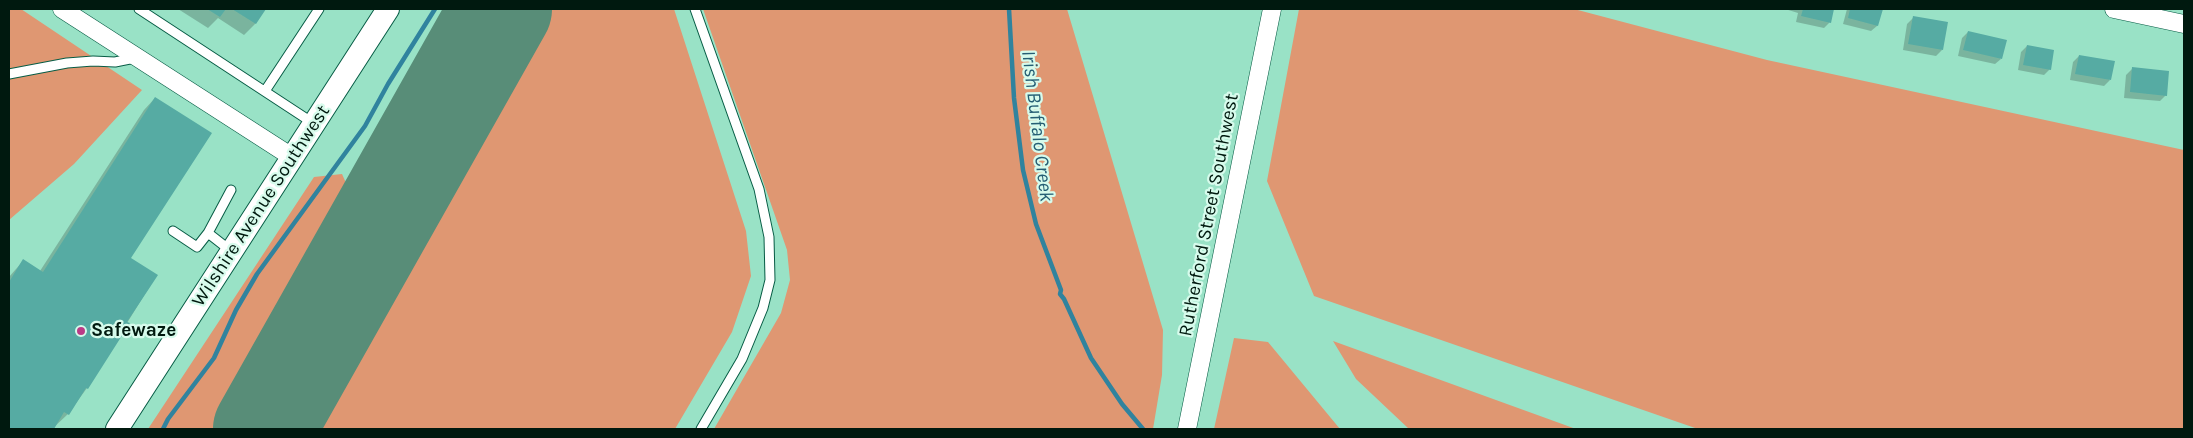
<!DOCTYPE html>
<html>
<head>
<meta charset="utf-8">
<style>
	body { margin:0 }
	#map { position:relative; width:2193px; height:438px; overflow:hidden; background:#99e2c6; font-family:Karla,sans-serif }
	canvas { display:block }
	.frame { position:absolute; inset:0; border:10px solid #00190f; pointer-events:none }
</style>
</head>
<body>
<div id="map">
<canvas width="2193" height="438"></canvas>
<div class="frame"></div>
</div>
<script>
const g = document.querySelector('canvas').getContext('2d');
g.lineJoin = 'round';
function fillPath(path, color) { g.fillStyle = color; g.fill(path, 'evenodd'); }
const toPath = rows => new Path2D(rows.map(r => 'M' + r).join(''));
function stroke(path, color, width, dash) { g.strokeStyle = color; g.lineWidth = width; g.lineCap = dash ? 'butt' : 'round'; g.setLineDash(dash || []); g.stroke(path); }
function write(font, color, halo, rows, align = 'center') {
  g.font = font + ' Karla,sans-serif'; g.lineWidth = 4.5; g.setLineDash([]); g.textBaseline = 'middle'; g.strokeStyle = halo; g.fillStyle = color; for (const [text, x, y, turn = 0] of rows) {
    g.save(); g.translate(x, y); g.rotate((+turn || 0) * Math.PI / 180); g.textAlign = isNaN(turn) ? turn : align; if (halo) g.strokeText(text, 0, 0); g.fillText(text, 0, 0); g.restore();
  }
}
fillPath(toPath([
	[9,9,21,9,142,90,74,164,9,220],
	[529,9,674,9,746,231,751,276,732,332,675,429,297,429],
	[703,9,1067,9,1163,330,1162,375,1153,429,714,429,781,313,790,280,787,250],
	[1299,9,1574,9,1767,60,2184,150,2184,429,1698,429,1314,296,1267,181],
	[342,174,350,192,353,217,333,247,232,429,148,429,314,177],
	[1234,338,1268,342,1340,429,1214,429],
	[1333,341,1576,429,1409,429,1356,379]
]), '#df9772');
fillPath(toPath([
	[178,9,265,9,255,24,244,35,218,18,208,28],
	[1610,9,1630,9,1628,10],
	[1785,9,1833,9,1830,22,1824,28,1796,22,1798,13],
	[1847,9,1881,10,1877,26,1871,31,1843,24],
	[1913,18,1942,50,1936,56,1903,50,1907,24],
	[1968,32,2001,59,1995,64,1958,56,1962,38],
	[2027,46,2050,69,2044,75,2018,70,2021,52],
	[2079,56,2110,80,2104,86,2070,80,2073,62],
	[2132,69,2166,95,2160,101,2124,98,2126,75],
	[155,98,129,259,156,276,87,388,68,414,52,429,9,429,9,277,23,261,40,271,144,110]
]), '#0003');
stroke(toPath([
	[1009,9,1014,98,1023,170,1036,224,1061,290,1060,294,1064,299,1091,358,1122,404,1143,429],
	[163,429,168,419,214,358,236,310,257,274,365,126,388,84,435,9]
]), '#30839e', 4.5);
stroke(toPath([
	[264,429,501,9]
]), '#588d78', 102);
fillPath(toPath([
	[207,9,226,9,220,17],
	[232,9,266,9,256,24],
	[1803,9,1834,9,1831,23,1801,16],
	[1850,9,1883,9,1878,26,1848,18],
	[1913,16,1948,22,1943,50,1908,44],
	[1968,31,2007,40,2002,59,1963,50],
	[2027,45,2054,50,2051,70,2023,65],
	[2079,55,2115,61,2111,80,2075,74],
	[2132,67,2169,71,2167,96,2130,92],
	[155,97,212,133,131,258,158,275,127,322,130,323,88,389,86,388,69,415,64,412,54,429,9,429,9,282,23,259,43,272]
]), '#56aba3');
const service = toPath([
	[139,9,313,123],
	[695,9,759,189,769,237,770,280,763,308,742,359,701,429],
	[9,74,67,63,93,61,115,62,135,58],
	[265,91,319,9],
	[231,190,208,233,231,251],
	[173,231,197,247,208,233]
]);
const minor = toPath([
	[62,9,292,157],
	[2114,9,2184,24],
	[1187,429,1272,9]
]);
const tertiary = toPath([
	[117,429,388,9]
]);
stroke(service, '#075c45', 11);
stroke(minor, '#075c45', 19);
stroke(tertiary, '#075c45', 24);
stroke(service, '#fff', 9);
stroke(minor, '#fff', 18);
stroke(tertiary, '#fff', 22);
for (const [x, y, r, color] of [
	[81,331,5,"#ba3b87"]
]) { const dot = new Path2D(); dot.arc(x, y, r, 0, 2 * Math.PI); g.fillStyle = color; g.fill(dot); stroke(dot, '#d7fbec', 2); }
write('19px', '#00190f', '#d7fbec', [
	["Wilshire Avenue Southwest",261,206,-57],
	["Rutherford Street Southwest",1209,215,-79]
]);
write('bold 19px', '#00190f', '#d7fbec', [
	["Safewaze",91,331]
], 'left');
write('italic 20px', '#255e74', '#d7fbec', [
	["Irish Buffalo Creek",1037,126,83]
]);
</script>
</body>
</html>
